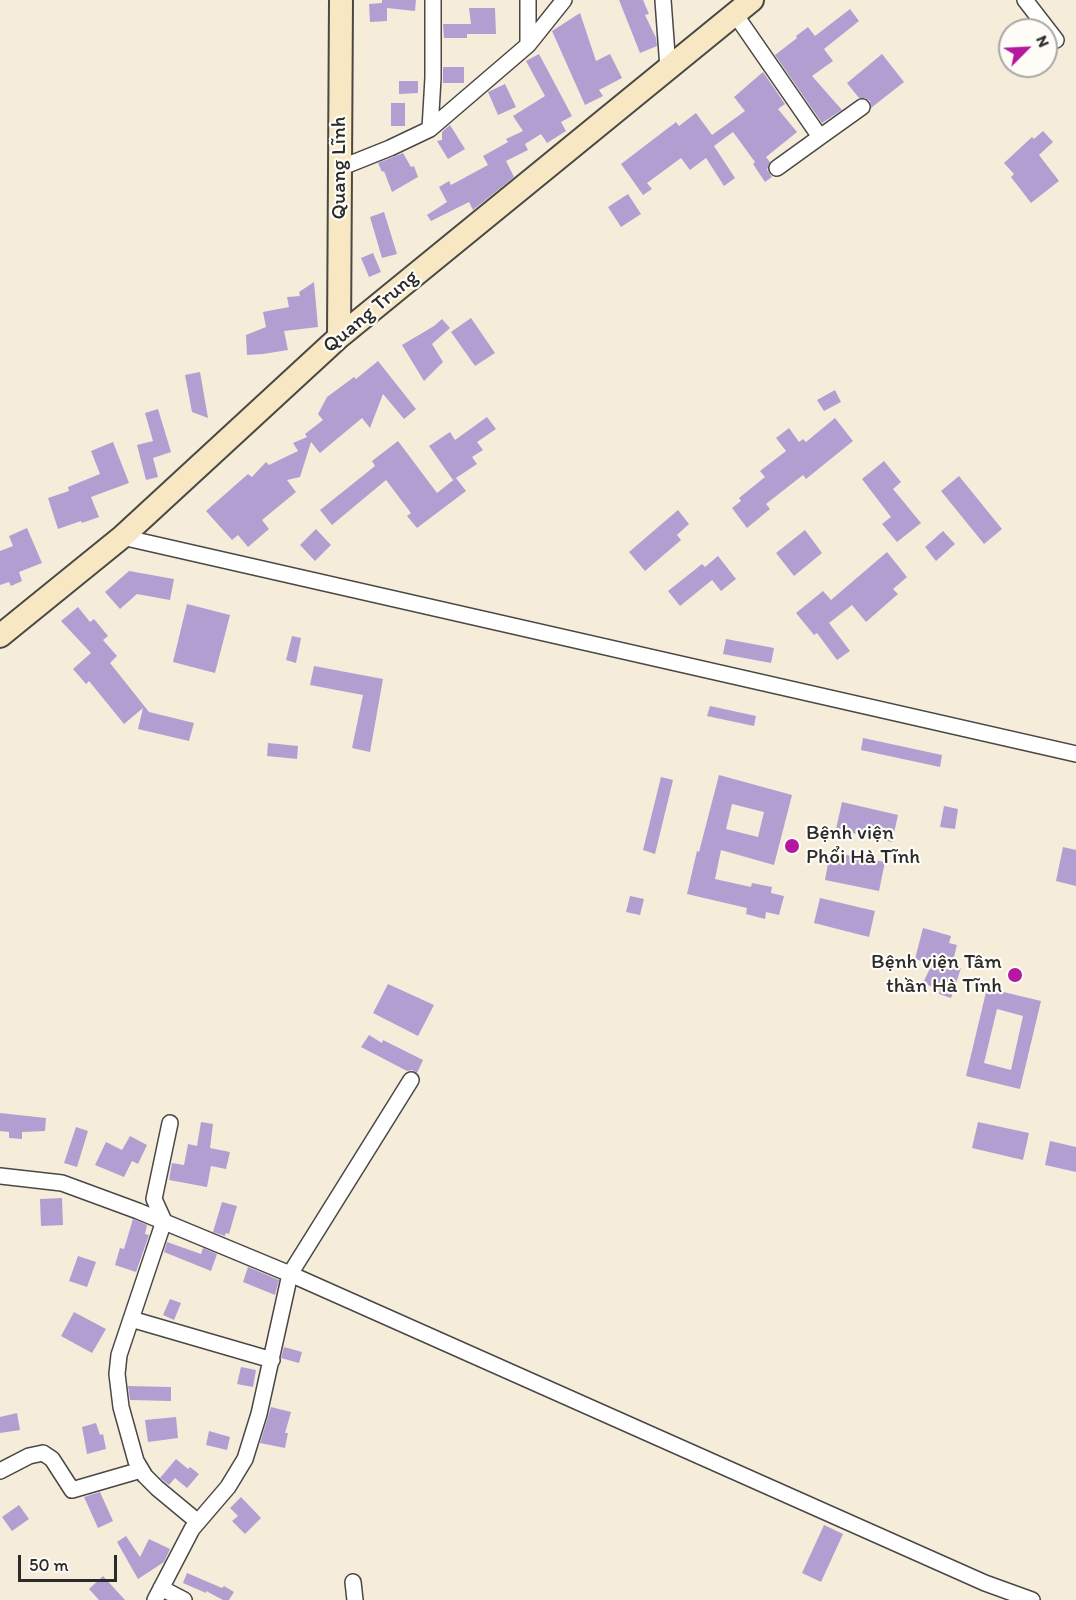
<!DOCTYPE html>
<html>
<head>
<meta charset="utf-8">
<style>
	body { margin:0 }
	#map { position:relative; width:1076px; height:1600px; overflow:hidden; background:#f6ecda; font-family:Itim,sans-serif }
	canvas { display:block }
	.north { position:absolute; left:998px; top:18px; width:60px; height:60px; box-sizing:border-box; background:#fdfcf7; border:2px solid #a9a8a5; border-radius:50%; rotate:66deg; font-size:16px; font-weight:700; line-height:24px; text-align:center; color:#2b2b2b }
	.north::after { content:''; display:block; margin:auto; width:21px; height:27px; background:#b5179e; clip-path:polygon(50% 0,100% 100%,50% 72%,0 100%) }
	.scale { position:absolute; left:18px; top:1555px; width:99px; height:27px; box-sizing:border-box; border:3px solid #2b2b2b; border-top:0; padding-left:8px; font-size:18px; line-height:21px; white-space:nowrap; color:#2b2b2b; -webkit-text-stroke:4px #fdfcf7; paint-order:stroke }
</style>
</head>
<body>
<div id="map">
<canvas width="1076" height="1600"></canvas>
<div class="north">N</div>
<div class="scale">50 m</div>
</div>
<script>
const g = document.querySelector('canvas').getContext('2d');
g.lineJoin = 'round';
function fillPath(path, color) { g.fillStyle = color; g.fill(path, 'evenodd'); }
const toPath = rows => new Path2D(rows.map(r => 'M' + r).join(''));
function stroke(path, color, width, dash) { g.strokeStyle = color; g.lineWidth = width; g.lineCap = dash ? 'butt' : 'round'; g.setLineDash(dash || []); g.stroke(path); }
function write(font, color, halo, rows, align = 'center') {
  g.font = font + ' Itim,sans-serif'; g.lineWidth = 4.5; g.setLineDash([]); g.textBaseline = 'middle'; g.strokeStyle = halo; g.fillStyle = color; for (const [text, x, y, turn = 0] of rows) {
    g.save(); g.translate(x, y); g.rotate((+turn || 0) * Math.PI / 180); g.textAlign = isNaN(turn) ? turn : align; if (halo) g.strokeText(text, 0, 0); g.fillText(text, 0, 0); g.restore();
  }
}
fillPath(toPath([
	[382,0,416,0,415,11,387,8,387,21,370,22,369,4,382,3],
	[619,0,643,0,649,14,645,15,656,38,657,46,640,53],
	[469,8,495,8,496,34,467,34,467,38,444,38,443,24,471,24],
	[850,9,859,21,824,49,833,61,812,76,842,110,822,123,775,55,797,38,796,36,808,27,815,36],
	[580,13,596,61,610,54,622,78,599,90,603,96,585,105,552,31],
	[539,54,572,116,561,122,566,131,547,143,541,134,525,144,528,150,506,161,514,177,473,210,469,202,431,221,427,215,447,202,439,187,449,181,451,185,488,165,483,156,508,142,506,139,523,131,513,116,545,96,526,61],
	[882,54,904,82,871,108,870,101,865,98,859,98,847,83],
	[443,67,464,67,464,83,443,83],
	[763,72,785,104,778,109,797,132,766,157,770,162,767,170,772,177,765,182,753,164,755,162,733,132,714,146,735,178,724,186,706,158,690,170,681,158,647,183,652,189,643,195,621,164,676,122,679,126,696,113,712,135,745,111,734,97],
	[399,81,418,81,418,93,399,94],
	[505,84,516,107,498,115,488,92],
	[391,103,405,103,405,126,391,126],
	[450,125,465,149,448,159,437,141,442,140,442,132],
	[1043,131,1053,142,1039,155,1059,181,1031,203,1011,177,1014,174,1004,163,1032,137,1034,139],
	[403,153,411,167,414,166,418,177,392,192,384,171,382,172,378,163],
	[628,194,641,214,621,227,608,207],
	[384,212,397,254,382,258,370,217],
	[373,253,381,272,369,277,361,258],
	[314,282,318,327,284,331,288,350,263,354,247,355,246,335,266,327,263,312,289,307,287,297,300,296,299,292],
	[471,318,495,353,475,366,451,332],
	[442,319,450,328,432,344,443,362,424,381,402,345,434,326],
	[378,361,416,409,404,419,383,394,370,428,362,418,320,453,311,442,300,477,287,480,296,492,262,520,269,529,248,547,238,535,232,540,206,511,248,474,252,477,266,462,269,465,298,451,293,443,307,437,305,434,323,420,318,414,327,397,354,377,356,379],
	[200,372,208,418,192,412,185,375],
	[835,390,841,402,824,411,817,400],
	[158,409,171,452,153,458,158,477,146,480,137,445,153,441,145,413],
	[487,417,496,429,477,442,483,450,472,457,477,464,453,480,429,446,450,432,455,440],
	[835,418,853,441,806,479,803,475,766,504,770,509,747,528,732,508,741,501,739,498,765,477,760,471,786,451,776,438,789,428,799,442,803,439,806,442],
	[398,441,437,493,456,478,466,491,417,528,407,516,411,513,386,480,332,525,320,510,375,466,372,461],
	[113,442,129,483,91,497,99,517,82,523,81,521,58,529,48,498,69,491,68,487,100,474,91,451],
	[884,461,901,482,893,489,921,523,897,542,882,524,891,517,862,479],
	[959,476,1002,529,984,544,941,491],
	[678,510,689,524,677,535,681,540,645,571,629,552],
	[27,528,42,563,19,572,22,581,11,586,9,582,0,585,0,551,13,546,9,536],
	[316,529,331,545,315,561,300,545],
	[805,530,822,553,794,576,776,553],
	[943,531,955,544,936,561,925,547],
	[887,552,907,577,893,589,898,594,866,622,852,605,829,623,850,651,837,660,817,633,814,635,796,613,823,591,831,600],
	[718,556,736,579,721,591,712,580,680,606,668,591,702,564,705,567],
	[129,571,174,579,170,600,137,594,120,609,105,592],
	[187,604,230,615,215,673,173,662],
	[78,607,90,622,94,619,108,636,103,640,117,656,110,663,149,712,194,723,189,741,138,729,143,708,124,724,89,681,86,684,73,669,91,653,61,621],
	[292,636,301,638,296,663,286,660],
	[726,639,774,648,771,663,723,654],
	[314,666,383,679,370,752,352,748,363,695,310,685],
	[710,706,756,716,754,726,707,716],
	[863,738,942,755,940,767,861,750],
	[268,743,298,746,297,759,267,756],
	[719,775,792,795,774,865,721,850,715,879,751,887,752,883,772,887,771,893,784,896,779,915,766,912,765,919,746,914,747,908,687,894,697,851,699,852],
	[732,804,764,812,758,837,726,829],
	[661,777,673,780,655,854,643,850],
	[842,802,898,815,892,842,836,829],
	[944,806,958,809,955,829,940,827],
	[1063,847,1076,850,1076,886,1056,881],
	[830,852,885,862,879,891,825,880],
	[630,896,644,899,640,915,626,912],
	[820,898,875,911,869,937,814,923],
	[923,928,951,936,949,943,957,945,952,965,961,968,951,998,939,994,940,990,923,983,932,964,915,959],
	[388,984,434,1005,418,1036,373,1013],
	[987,988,1041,1001,1020,1089,966,1076],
	[997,1009,1023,1016,1011,1070,984,1063],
	[369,1035,382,1043,383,1040,423,1060,417,1073,412,1070,407,1071,361,1047],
	[0,1113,46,1118,45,1131,22,1132,22,1139,9,1138,9,1132,0,1131],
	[201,1122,213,1124,210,1148,230,1152,226,1169,211,1166,207,1187,169,1180,172,1163,184,1165,188,1144,197,1146],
	[978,1122,1029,1133,1023,1160,972,1148],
	[76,1127,88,1131,77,1167,64,1163],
	[130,1136,147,1145,138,1164,132,1161,124,1177,95,1165,106,1142,122,1150],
	[1050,1141,1076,1147,1076,1172,1045,1165],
	[62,1198,63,1225,41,1226,40,1199],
	[222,1202,237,1206,229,1234,226,1233,225,1236,213,1232],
	[133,1219,147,1225,145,1234,149,1235,136,1272,115,1265,120,1248,124,1249],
	[167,1242,201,1254,203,1248,217,1254,211,1271,164,1252],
	[78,1256,96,1262,87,1287,69,1281],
	[248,1267,279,1280,275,1295,243,1282],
	[170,1299,181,1303,174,1320,163,1315],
	[74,1312,106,1329,92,1353,61,1336],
	[284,1347,302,1352,299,1363,281,1358],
	[241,1367,256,1370,253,1387,237,1384],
	[128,1386,171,1387,171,1401,130,1400],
	[271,1407,291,1412,285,1433,288,1433,285,1448,260,1443],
	[17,1413,20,1430,0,1433,0,1417],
	[176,1417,178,1438,148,1442,145,1420],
	[96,1423,100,1435,103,1434,106,1449,87,1454,82,1427],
	[209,1431,230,1437,227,1450,206,1445],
	[176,1459,188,1469,190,1467,199,1474,187,1488,175,1478,169,1485,160,1478],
	[100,1492,113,1521,98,1528,84,1497],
	[241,1497,261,1518,245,1534,232,1521,238,1516,230,1508],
	[19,1505,29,1519,12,1531,2,1517],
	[824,1525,843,1534,821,1582,802,1573],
	[126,1536,140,1557,149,1539,170,1549,164,1562,138,1579,117,1542],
	[187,1573,222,1588,224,1586,234,1592,229,1600,223,1600,206,1591,206,1593,183,1583],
	[103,1576,125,1600,99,1600,89,1589]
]), '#b39ed2');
const street = toPath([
	[528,0,528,45],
	[663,0,668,68],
	[1025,0,1056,40],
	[735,14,820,137,777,168],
	[430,129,433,78,433,0],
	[820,137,862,107],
	[340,168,390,148,430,129,528,45,564,0],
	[122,537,1076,754],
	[170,1123,154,1199,164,1221,119,1355,117,1374,121,1407,136,1461,145,1476,157,1488,198,1522],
	[0,1176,62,1183,138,1211,290,1274,985,1583,1032,1600],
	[131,1319,272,1360],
	[0,1471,29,1456,43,1453,52,1459,72,1490,141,1470],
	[353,1582,355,1600],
	[161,1588,184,1600],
	[155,1600,192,1529,228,1487,245,1459,259,1414,290,1274,411,1080]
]);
const secondary = toPath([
	[339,337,341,0],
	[0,636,122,537,339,337,752,0]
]);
stroke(street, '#494845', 18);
stroke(secondary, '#494845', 26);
stroke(street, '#fff', 15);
stroke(secondary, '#f7e8c3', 22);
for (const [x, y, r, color] of [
	[792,846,8,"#b5179e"],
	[1015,975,8,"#b5179e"]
]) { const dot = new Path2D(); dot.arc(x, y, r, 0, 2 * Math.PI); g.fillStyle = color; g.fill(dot); stroke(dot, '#fdfcf7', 2); }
write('21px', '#2b2b2b', '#fdfcf7', [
	["Quang Lĩnh",340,168,-90],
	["Quang Trung",371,312,-40]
]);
write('21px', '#2b2b2b', '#fdfcf7', [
	["Bệnh viện",806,834],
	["Phổi Hà Tĩnh",806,858],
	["Bệnh viện Tâm",1002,963,"right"],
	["thần Hà Tĩnh",1002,987,"right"]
], 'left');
</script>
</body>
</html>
